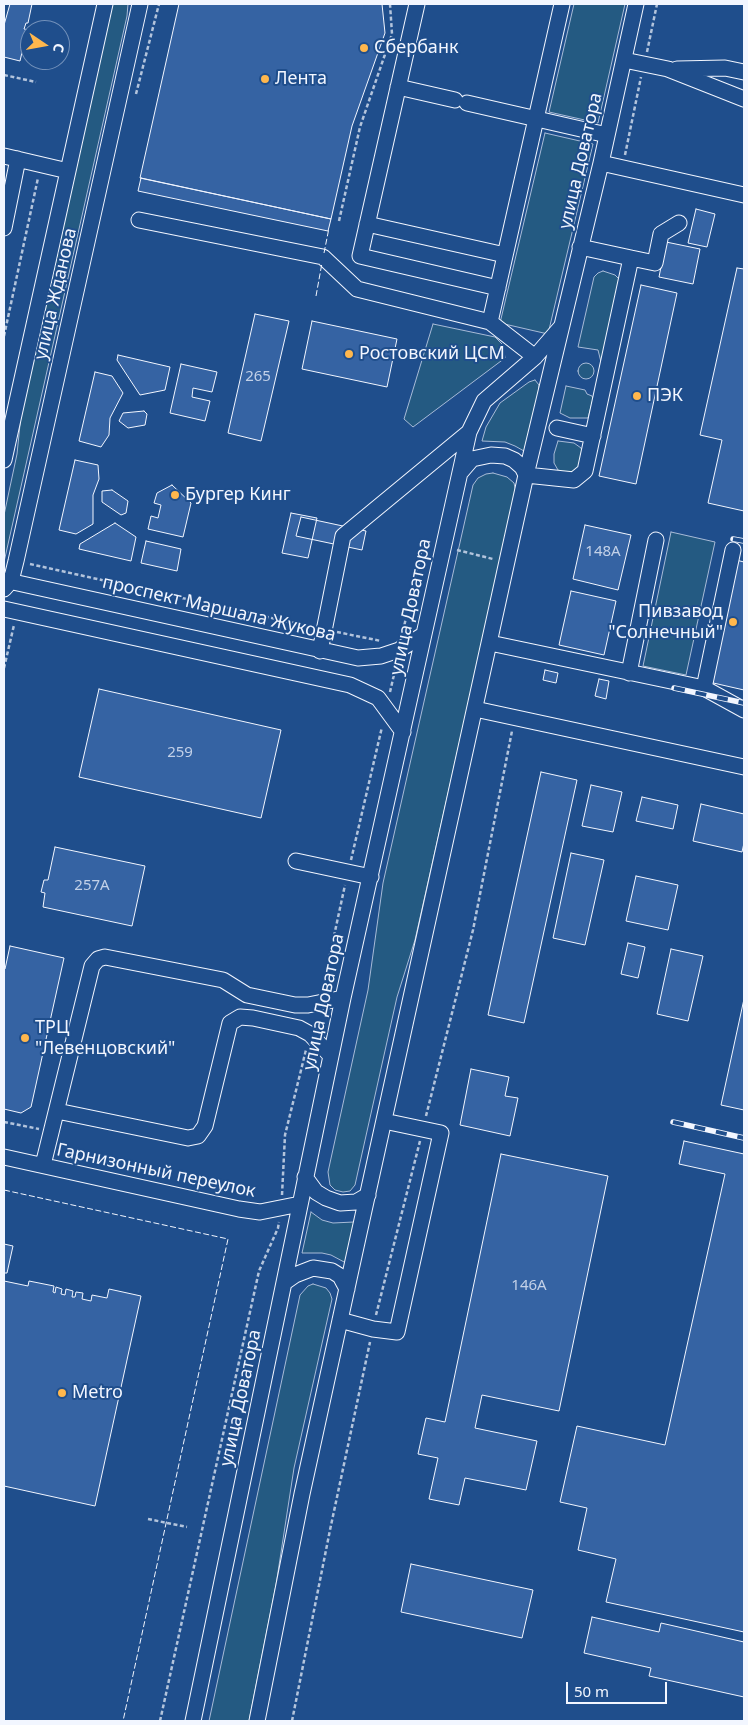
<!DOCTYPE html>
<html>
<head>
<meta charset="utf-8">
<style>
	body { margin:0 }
	#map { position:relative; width:748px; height:1725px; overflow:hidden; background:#1f4e8c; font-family:"Noto Sans",sans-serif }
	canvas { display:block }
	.frame { position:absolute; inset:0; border:5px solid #f2f6ff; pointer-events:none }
	.north { position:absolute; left:20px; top:20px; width:50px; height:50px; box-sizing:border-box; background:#1f4e8c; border:1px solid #7391ba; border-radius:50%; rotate:102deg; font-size:14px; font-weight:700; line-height:20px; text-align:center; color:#f2f6ff }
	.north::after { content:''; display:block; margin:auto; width:18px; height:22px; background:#ffb74d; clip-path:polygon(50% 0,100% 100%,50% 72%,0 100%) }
	.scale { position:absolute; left:566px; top:1682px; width:101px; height:22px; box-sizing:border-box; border:2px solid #f2f6ff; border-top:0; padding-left:6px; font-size:15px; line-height:18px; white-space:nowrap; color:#f2f6ff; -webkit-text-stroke:4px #1f4e8c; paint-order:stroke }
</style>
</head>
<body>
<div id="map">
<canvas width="748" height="1725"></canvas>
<div class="frame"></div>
<div class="north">С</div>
<div class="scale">50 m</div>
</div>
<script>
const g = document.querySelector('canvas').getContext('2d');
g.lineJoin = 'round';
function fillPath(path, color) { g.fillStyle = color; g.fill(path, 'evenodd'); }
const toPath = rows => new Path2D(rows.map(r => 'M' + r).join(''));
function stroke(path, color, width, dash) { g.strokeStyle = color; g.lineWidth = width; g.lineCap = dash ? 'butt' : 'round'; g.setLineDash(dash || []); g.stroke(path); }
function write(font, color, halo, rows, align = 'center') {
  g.font = font + ' "Noto Sans",sans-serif'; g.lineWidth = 4; g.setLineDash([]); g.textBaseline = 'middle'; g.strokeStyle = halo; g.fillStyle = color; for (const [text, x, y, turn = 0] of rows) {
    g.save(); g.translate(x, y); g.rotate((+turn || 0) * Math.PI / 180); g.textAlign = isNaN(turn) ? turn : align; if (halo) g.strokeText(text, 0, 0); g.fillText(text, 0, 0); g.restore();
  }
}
const green = toPath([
	[112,4,128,4,127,16,4,562,4,515,17,454,22,405,112,4],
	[574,4,625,4,598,123,549,112,574,4],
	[545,133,593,144,548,334,500,323,545,133],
	[603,271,615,275,621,281,601,362,598,350,578,347,594,277,598,273,603,271],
	[433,324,495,337,503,345,505,358,413,427,404,419,433,324],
	'578 371a8 8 0 1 1 16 0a8 8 0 1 1-16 0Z',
	[535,380,539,385,538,395,524,451,515,446,505,442,482,441,486,427,500,403,529,382,535,380],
	[566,386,585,390,587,394,592,396,593,399,588,418,570,418,560,413,566,386],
	[558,441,574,443,581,448,585,456,580,470,565,474,558,470,554,463,554,454,558,441],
	[493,473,507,477,514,483,516,492,415,940,397,997,355,1185,350,1191,343,1192,335,1190,330,1185,328,1172,368,990,383,883,473,485,478,478,486,474,493,473],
	[671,532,715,542,686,675,643,666,671,532],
	[311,1212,322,1220,333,1223,354,1222,346,1263,331,1255,322,1253,302,1253,311,1212],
	[313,1284,326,1288,330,1293,332,1299,294,1468,276,1585,249,1721,209,1721,300,1295,308,1286,313,1284]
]);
fillPath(green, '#245a82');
stroke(green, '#a8bbd7', 1);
const building = toPath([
	[10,4,32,4,28,23,26,23,24,29,29,30,27,43,22,42,21,48,23,48,20,61,4,57,4,25,10,4],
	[179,4,382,4,385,33,352,126,331,219,140,178,179,4],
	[141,178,331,219,328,231,138,191,141,178],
	[696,209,715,214,707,247,688,243,696,209],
	[666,242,700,249,693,284,659,277,666,242],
	[737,268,744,269,744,511,708,503,722,440,700,435,737,268],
	[641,285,677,293,636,484,599,476,641,285],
	[255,314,289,321,261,441,228,433,255,314],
	[312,321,397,339,387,387,302,369,312,321],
	[118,355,170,367,165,390,140,395,117,360,118,355],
	[181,364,217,372,212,392,193,388,192,397,210,401,205,421,170,413,181,364],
	[95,372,112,376,123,393,110,418,109,435,101,447,79,441,95,372],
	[144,411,147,414,145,425,128,428,119,421,123,413,144,411],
	[75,460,98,465,99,479,93,495,93,524,76,534,59,530,75,460],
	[172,485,191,503,183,537,148,529,151,516,158,518,161,505,154,503,157,493,172,485],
	[112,490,128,501,126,513,121,515,102,502,102,491,112,490],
	[291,513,317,518,308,558,282,553,291,513],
	[301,517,366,531,362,550,296,536,301,517],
	[115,523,136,537,131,561,79,549,80,544,115,523],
	[585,525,631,535,618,590,573,579,585,525],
	[146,541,181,549,177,571,141,563,146,541],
	[736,560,744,562,744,690,709,682,736,560],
	[571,591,616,601,604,655,559,645,571,591],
	[545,670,558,673,556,683,543,680,545,670],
	[599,679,609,681,606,699,595,696,599,679],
	[99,689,281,730,261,818,79,777,99,689],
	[541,772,577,780,524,1023,488,1015,541,772],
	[591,785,622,792,613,832,582,826,591,785],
	[642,797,678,805,673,829,636,821,642,797],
	[701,804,744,814,744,843,742,852,693,841,701,804],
	[55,847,145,866,132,926,43,907,45,893,41,892,44,880,48,880,55,847],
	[571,853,604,860,585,945,553,938,571,853],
	[636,876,678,885,668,930,626,921,636,876],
	[628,943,645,947,638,978,621,974,628,943],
	[10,946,64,958,31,1107,21,1113,4,1109,4,969,5,969,10,946],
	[671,949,703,956,688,1021,657,1014,671,949],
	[744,999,744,1110,721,1105,744,999],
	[471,1069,509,1077,505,1096,518,1098,510,1136,460,1125,471,1069],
	[684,1141,744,1154,744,1632,606,1602,616,1559,578,1550,587,1508,560,1502,577,1426,665,1445,725,1174,679,1164,684,1141],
	[501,1154,608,1176,559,1411,482,1395,475,1428,537,1441,526,1490,465,1478,459,1505,429,1499,438,1458,418,1454,426,1418,445,1422,501,1154],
	[4,1244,13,1246,7,1273,4,1273,4,1244],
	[4,1281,28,1286,29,1281,54,1286,53,1292,55,1293,56,1287,62,1289,61,1294,65,1295,66,1289,73,1291,72,1297,75,1297,76,1292,83,1293,82,1299,91,1301,92,1295,107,1298,109,1289,141,1296,95,1506,4,1486,4,1281],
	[411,1564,533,1590,522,1638,401,1612,411,1564],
	[592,1617,659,1632,661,1623,744,1642,744,1697,649,1676,651,1668,584,1653,592,1617]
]);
fillPath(building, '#3563a3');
stroke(building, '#f2f6ff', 1);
const minor = toPath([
	[417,4,360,256,498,288],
	[624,60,668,69,744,99],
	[677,69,725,68,744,72],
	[398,87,455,100],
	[467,103,607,135],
	[4,156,68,171],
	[601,163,744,195],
	[139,220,323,257,357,289,490,322],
	[367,224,505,255],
	[4,228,18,159],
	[631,258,655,263,661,234,679,223],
	[535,357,490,322,562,4],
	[557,428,593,436],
	[4,460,105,4],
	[460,473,472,459,491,455,505,456,514,460,522,467,526,475,574,480,585,471,631,258,580,247],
	[4,580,358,658,381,656,399,650,423,635],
	[4,589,11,581,16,561,140,4],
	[4,609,350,685,378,698,403,732],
	[490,643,704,688,733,550],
	[320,651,343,536,469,432],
	[629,673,656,540],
	[704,688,744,710],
	[475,709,744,767],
	[296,861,371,877],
	[57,1111,188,1138,198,1136,205,1126,230,1023,240,1017,253,1018,299,1028,310,1034,331,1056],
	[4,1157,239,1209,260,1212,300,1204],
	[43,1165,92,966,98,959,105,957,223,980,247,995,295,1005,308,1005,343,998],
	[305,1177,316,1192,326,1198,340,1203,356,1202,368,1195],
	[285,1282,295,1275,313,1268,332,1271,340,1276,347,1289],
	[340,1320,373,1329,397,1332,441,1133,384,1121],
	[193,1721,343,998,469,432,484,401,535,357,561,327],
	[257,1721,302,1494,356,1247,526,475,601,163,636,4]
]);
stroke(minor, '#f2f6ff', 17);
stroke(toPath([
	[647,52,657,4],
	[4,75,36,82],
	[136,94,159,4],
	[625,155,641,77],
	[339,221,360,127,392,34,390,4],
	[4,336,38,178],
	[457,550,493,559],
	[30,564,312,627],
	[403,631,423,543,430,545],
	[337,632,381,641],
	[4,668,14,625],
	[390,692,396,666],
	[351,860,382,727],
	[323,987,345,885],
	[426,1116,473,930,512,731],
	[4,1122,39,1129],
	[282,1195,285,1135,306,1050],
	[376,1315,420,1141],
	[148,1519,187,1527],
	[160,1721,259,1271,278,1228,279,1222],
	[292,1721,330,1530,370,1342]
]), '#b3c4dc', 2.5, [4, 2.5]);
stroke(minor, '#1f4e8c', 15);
const rail = toPath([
	[733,539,744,541],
	[674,688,744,703],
	[673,1122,744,1138]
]);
stroke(rail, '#f2f6ff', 5.5);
stroke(rail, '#1f4e8c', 4, [11]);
stroke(toPath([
	[324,253,329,228],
	[316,296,322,263],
	[4,1190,228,1239,123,1721]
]), '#f2f6ff', 1, [6, 2.5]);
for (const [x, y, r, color] of [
	[364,48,5,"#ffb74d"],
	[265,79,5,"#ffb74d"],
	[349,354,5,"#ffb74d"],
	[637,396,5,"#ffb74d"],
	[175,495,5,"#ffb74d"],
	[733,622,5,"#ffb74d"],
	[25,1038,5,"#ffb74d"],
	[62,1393,5,"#ffb74d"]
]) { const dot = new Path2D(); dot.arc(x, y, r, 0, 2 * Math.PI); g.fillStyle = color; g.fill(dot); stroke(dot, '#1f4e8c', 2); }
write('15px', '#c3d1e8', null, [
	["265",258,377],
	["148А",603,552],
	["259",180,753],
	["257А",92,886],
	["146А",529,1286]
]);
write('18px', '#f2f6ff', '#1f4e8c', [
	["Сбербанк",374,48],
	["Лента",275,79],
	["Ростовский ЦСМ",359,354],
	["ПЭК",647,396],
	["Бургер Кинг",185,495],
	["Пивзавод",723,612,"right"],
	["\"Солнечный\"",723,633,"right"],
	["ТРЦ",35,1028],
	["\"Левенцовский\"",35,1049],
	["Metro",72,1393]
], 'left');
write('18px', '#f2f6ff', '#1f4e8c', [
	["улица Доватора",581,161,-77],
	["улица Жданова",56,294,-77],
	["улица Доватора",411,607,-78],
	["проспект Маршала Жукова",219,609,13],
	["улица Доватора",324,1002,-78],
	["Гарнизонный переулок",156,1171,12],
	["улица Доватора",241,1398,-78]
]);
</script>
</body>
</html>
